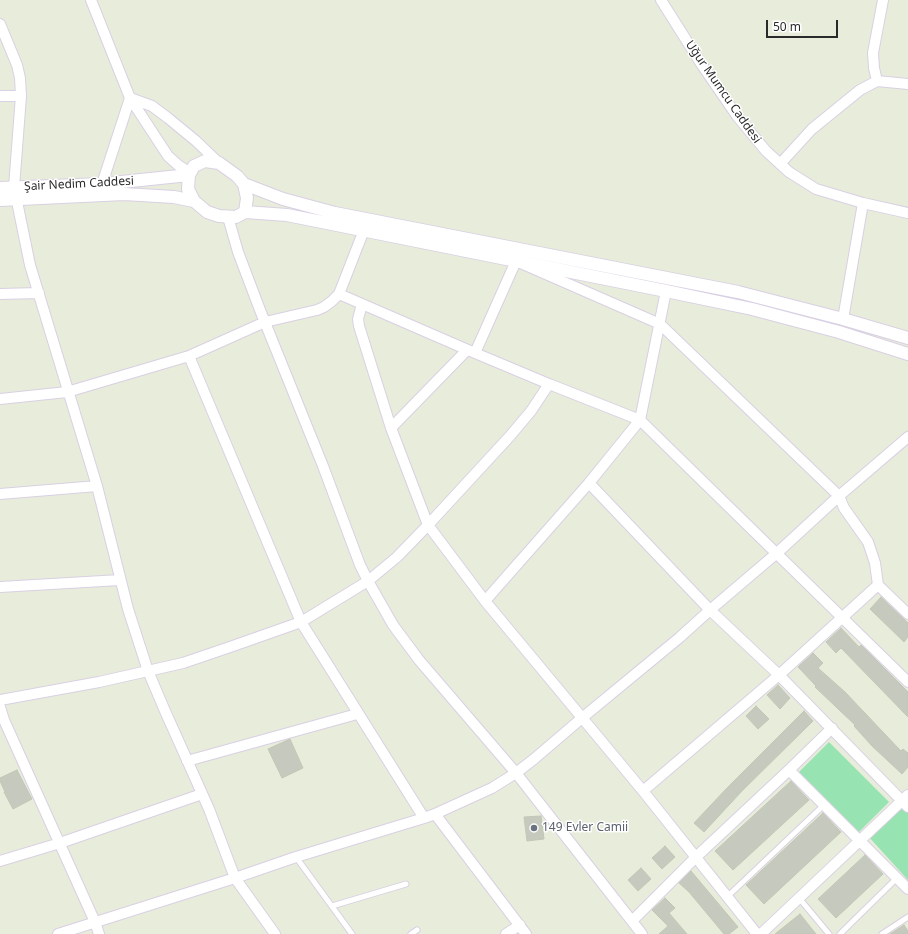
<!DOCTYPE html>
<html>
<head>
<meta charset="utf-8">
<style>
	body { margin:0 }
	#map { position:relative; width:908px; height:934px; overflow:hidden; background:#e8ecdb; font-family:"Noto Sans",sans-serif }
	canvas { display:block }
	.scale { position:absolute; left:766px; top:20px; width:72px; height:18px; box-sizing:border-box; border:2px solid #2a2a2a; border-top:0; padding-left:5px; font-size:12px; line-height:14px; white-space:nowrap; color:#2a2a2a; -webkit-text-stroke:3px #fff; paint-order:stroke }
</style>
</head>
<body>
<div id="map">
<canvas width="908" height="934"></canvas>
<div class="scale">50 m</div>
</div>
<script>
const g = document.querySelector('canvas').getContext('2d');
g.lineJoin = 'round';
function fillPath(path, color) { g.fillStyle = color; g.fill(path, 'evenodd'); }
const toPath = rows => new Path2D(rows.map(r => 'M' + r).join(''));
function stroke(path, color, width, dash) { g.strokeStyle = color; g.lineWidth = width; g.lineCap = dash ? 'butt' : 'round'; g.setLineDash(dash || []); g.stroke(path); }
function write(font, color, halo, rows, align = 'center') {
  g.font = font + ' "Noto Sans",sans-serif'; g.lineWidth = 3; g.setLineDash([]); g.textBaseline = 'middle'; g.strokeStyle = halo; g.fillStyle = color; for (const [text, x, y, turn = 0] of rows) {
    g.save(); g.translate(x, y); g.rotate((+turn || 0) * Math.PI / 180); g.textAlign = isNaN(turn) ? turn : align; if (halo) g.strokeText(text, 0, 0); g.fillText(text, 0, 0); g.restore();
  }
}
fillPath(toPath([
	[829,742,889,802,858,833,798,773],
	[901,806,908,813,908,880,868,836]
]), '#97e3b1');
const building = toPath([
	[881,597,908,623,908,637,904,642,870,609,881,597],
	[841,628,859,647,861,645,908,692,908,717,841,648,836,653,826,642,841,628],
	[813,653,823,663,818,668,845,692,901,751,903,749,908,753,908,767,902,774,872,746,854,726,855,725,815,687,816,686,798,667,813,653],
	[778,685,790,698,780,709,767,695,778,685],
	[756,706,769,719,758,729,746,716,756,706],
	[804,711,813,721,742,791,704,832,694,823,727,788,804,711],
	[290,739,303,768,282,778,268,749,290,739],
	[17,770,32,799,13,809,4,792,5,792,0,781,0,778,17,770],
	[791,781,809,800,733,870,715,851,791,781],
	[823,813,841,832,764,904,746,885,823,813],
	[541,816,544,839,527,841,524,817,541,816],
	[665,846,675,857,662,869,652,858,665,846],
	[865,855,883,874,836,918,818,899,865,855],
	[641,868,651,879,638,891,628,880,641,868],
	[691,871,738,927,729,934,724,934,689,892,679,883,691,871],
	[665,898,675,908,669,913,687,934,659,934,668,926,652,910,665,898],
	[800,914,816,934,775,934,800,914],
	[904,925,908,931,908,934,890,934,904,925]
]);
fillPath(building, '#c6cabe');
stroke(building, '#c1c7b5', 1);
const service = toPath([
	[296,857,352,934],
	[727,897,824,805],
	[799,898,829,934],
	[332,906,406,884],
	[411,934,417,930],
	[840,934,897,878],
	[882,934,908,917]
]);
const minor = toPath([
	[91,0,130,98,168,156,178,165,190,173],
	[661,0,702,65,737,116,766,151,789,172,816,189,863,203,908,213],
	[0,24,17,65,20,78,21,96,14,187,30,265,97,486,128,609,148,671,165,711,209,809,235,878,275,934],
	[877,81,874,68,873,53,883,0],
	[0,96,21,96],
	[130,98,152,106,168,118,196,141,219,163],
	[780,164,812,129,860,90,877,81,908,84],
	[102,184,130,98],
	[228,217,238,252,260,310,323,466,360,565,368,581,393,625,419,660,516,773,642,934],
	[364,230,339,294,332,301,324,307,317,310,265,322,189,356,301,622,424,818],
	[0,294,39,293],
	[339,294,475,353,549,384],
	[362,304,358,319,359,326,391,428,428,525,485,601,643,791,757,934],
	[843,319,863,203],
	[475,353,516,261,660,324,839,496,844,508,868,542,875,563,878,585],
	[0,399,67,392,189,356],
	[391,428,467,350],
	[0,494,97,486],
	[0,587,120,580],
	[485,601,589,483],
	[908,682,640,420,589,483,710,610,779,675,908,807],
	[0,700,99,682,183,663,230,647,301,622,368,581,397,557,428,525,510,436,531,411,549,384,640,420,666,291],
	[0,707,4,720,95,922,99,934],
	[187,761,357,714],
	[789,770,908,889],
	[643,791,779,675,878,585,908,614],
	[435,814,526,934],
	[0,861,60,843,202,794],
	[632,921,696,857,789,770,832,728],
	[58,934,235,878,296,857,424,818,435,814,492,788,516,773,534,759,582,718,679,638,710,610,777,553,839,496,908,437],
	[506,934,520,925],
	[761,934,908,795]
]);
const tertiary = toPath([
	[205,161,219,163,237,176,244,184,247,198,245,212,236,217,219,216,207,212,194,201,188,189,189,175,194,166,205,161],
	[244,184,283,199,335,213,738,292,843,319,908,338],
	[0,188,102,184,189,175],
	[0,200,124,194,174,197,194,201],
	[245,212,287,215,666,291,752,309,839,332,908,354]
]);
stroke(service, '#d9d0e3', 7);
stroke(minor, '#d9d0e3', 12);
stroke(tertiary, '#d9d0e3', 14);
stroke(service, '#fff', 5);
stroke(minor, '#fff', 10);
stroke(tertiary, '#fff', 12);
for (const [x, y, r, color] of [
	[534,828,4,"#6b7280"]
]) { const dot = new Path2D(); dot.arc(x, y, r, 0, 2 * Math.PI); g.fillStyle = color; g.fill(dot); stroke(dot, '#fff', 1.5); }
write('12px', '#2a2a2a', '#fff', [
	["Uğur Mumcu Caddesi",723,92,55],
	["Şair Nedim Caddesi",79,184,-3]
]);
write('12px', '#5b616d', '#fff', [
	["149 Evler Camii",542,828]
], 'left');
</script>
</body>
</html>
